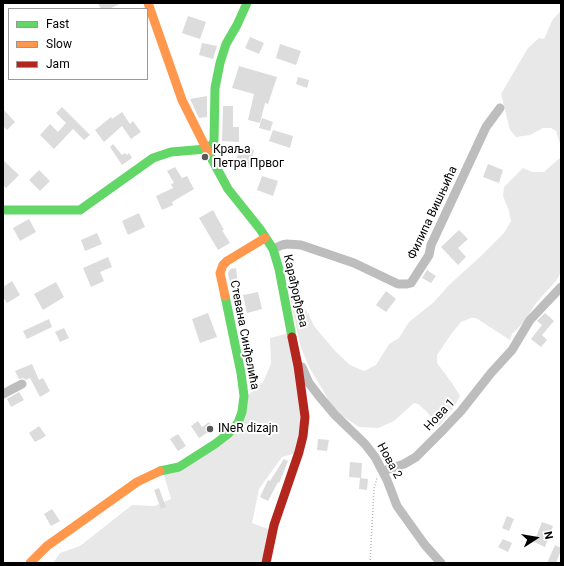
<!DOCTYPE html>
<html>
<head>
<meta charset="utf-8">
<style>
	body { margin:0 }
	#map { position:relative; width:564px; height:566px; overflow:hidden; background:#fff; font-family:Roboto,sans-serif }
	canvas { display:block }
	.frame { position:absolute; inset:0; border:4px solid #000; pointer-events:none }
	.legend { position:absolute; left:8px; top:8px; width:140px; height:72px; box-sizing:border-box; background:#fff; border:1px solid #999; margin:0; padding:5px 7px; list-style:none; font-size:12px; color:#000 }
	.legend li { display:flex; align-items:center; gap:8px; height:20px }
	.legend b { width:20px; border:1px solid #999 }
	.north { position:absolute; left:516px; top:518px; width:40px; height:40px; -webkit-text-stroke:3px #fff; paint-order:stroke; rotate:78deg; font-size:11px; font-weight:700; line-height:16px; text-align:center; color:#000 }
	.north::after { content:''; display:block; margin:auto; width:14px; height:18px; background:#000; clip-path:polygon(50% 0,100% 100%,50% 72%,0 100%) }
</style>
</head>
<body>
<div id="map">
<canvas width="564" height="566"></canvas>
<div class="frame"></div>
<ul class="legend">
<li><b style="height:5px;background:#63d668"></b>Fast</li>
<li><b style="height:5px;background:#ff974d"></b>Slow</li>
<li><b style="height:5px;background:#b3261e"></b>Jam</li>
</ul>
<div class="north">N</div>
</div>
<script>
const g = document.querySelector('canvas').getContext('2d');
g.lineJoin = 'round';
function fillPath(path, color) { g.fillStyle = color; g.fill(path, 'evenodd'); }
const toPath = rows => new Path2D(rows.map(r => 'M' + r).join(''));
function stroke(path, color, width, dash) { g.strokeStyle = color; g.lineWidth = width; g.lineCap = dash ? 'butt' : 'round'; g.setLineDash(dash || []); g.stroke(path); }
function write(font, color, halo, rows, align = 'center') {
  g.font = font + ' Roboto,sans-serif'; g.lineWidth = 4; g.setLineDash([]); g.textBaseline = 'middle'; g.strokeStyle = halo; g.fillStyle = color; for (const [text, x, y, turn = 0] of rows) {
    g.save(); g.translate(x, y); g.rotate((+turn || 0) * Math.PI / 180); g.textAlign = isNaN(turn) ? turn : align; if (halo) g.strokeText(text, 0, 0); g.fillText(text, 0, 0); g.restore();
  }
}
fillPath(toPath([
	[561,11,560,71,561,147,556,131,551,128,543,128,530,135,516,137,510,130,501,94,528,48,539,38,544,39,553,19],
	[561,157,561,272,556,281,536,303,524,322,512,334,510,340,476,318,471,318,461,322,452,333,437,355,437,363,452,383,460,396,454,407,439,426,426,411,418,404,414,403,394,421,378,428,359,427,338,413,331,404,309,367,300,345,290,297,295,295,309,315,314,326,336,352,350,365,364,371,376,365,389,344,399,338,409,322,434,302,449,285,481,256,504,233,511,221,509,211,503,196,504,187,523,168,532,172,544,172],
	[292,332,303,401,296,453,282,457,259,489,252,523,271,530,265,563,53,563,60,553,80,546,132,505,155,506,171,499,164,475,232,436,247,396,263,382,271,364,270,338]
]), '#e8e8e8');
fillPath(toPath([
	[98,3,122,3,109,9,101,9],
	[188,16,206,22,200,39,182,33],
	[250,37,264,43,259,54,245,48],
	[202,43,217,46,213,59,199,55],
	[280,44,301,51,296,65,276,58],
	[239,66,277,77,268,104,265,103,260,123,248,120,254,94,232,88],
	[298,77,309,80,307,88,296,84],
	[207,96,207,117,199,118,190,99],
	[223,106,233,106,233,127,239,127,239,142,222,141],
	[62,107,90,135,84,140,73,129,54,149,40,135,50,124,58,132,66,123,56,113],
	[3,109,15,122,7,130,3,126],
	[122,112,130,124,133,121,141,132,131,139,122,126,104,142,95,130,111,117,112,119],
	[262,118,273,122,270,131,259,128],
	[273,130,293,136,290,148,269,141],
	[113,144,122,155,125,153,127,155,129,153,132,158,122,165,110,147],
	[240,146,254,150,250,168,235,164],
	[3,160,19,175,6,188,3,185],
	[488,164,503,170,499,183,483,177],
	[175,167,182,178,187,176,194,189,172,202,173,205,162,210,156,196,173,188,171,184,174,183,167,171],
	[39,170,50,181,40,191,29,180],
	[262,176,278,181,273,196,257,190],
	[213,210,224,230,222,230,230,243,218,250,199,218],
	[139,213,145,227,128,235,122,221],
	[29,219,36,232,20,241,13,228],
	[459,230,468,239,458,248,466,257,458,265,441,247],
	[97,233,102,244,85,251,81,240],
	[108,257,112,267,100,272,104,281,91,287,83,268],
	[236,268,238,285,231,286,228,274,230,269],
	[427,270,436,276,431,283,422,278],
	[12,281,20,295,7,303,3,297,3,287],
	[56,282,64,297,43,310,34,294],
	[386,291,396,299,386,312,376,305],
	[258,292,262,309,247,313,243,295],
	[208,313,217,337,200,343,192,319],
	[545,313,554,321,542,335,547,340,541,347,531,339,542,325,537,321],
	[49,319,52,327,27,339,23,331],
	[64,328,69,338,60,342,55,332],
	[32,364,39,380,43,378,50,391,40,397,30,378,26,380,23,378,19,379,15,371],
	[19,392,24,400,11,407,7,399],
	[198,421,202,427,209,422,213,429,199,438,191,426],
	[39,426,46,436,35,442,29,433],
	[178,434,186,446,178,451,170,439],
	[318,439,329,440,327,451,317,450],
	[284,459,288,461,279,483,278,482,268,501,260,497,268,480,270,481],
	[350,462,362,463,361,478,349,477],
	[360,478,368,479,367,490,359,489],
	[159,488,166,507,161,509,154,490],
	[52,509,60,521,51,526,44,514],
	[507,516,514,519,509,531,502,528],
	[542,522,553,526,545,547,534,542],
	[503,539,512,543,508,552,498,547],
	[555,545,561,548,561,550,556,563,547,563]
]), '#dcdcdc');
stroke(toPath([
	[370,563,374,489,377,478]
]), '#b8b8b8', 1.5, [1, 2]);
stroke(toPath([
	[273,249,282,245,287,244,301,245,354,263,398,284,407,284,411,283,429,255,431,245,486,127,500,108],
	[302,367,309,383,319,396,335,415,365,444,375,457,387,480,397,506,425,545,441,563],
	[3,394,22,384],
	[383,471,404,464,416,457,443,430,461,411,491,373,512,350,530,320,561,287]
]), '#bdbdbd', 9);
stroke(toPath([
	[206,149,213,144,214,140,215,88,220,63,226,44,237,25,247,3],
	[208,152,228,189,260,229,273,249,279,269,292,337],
	[3,210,80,210,153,158,171,152,206,149],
	[160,471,179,467,215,444,228,434,238,423,242,412,244,396,241,373,225,296]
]), '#63d668', 9);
stroke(toPath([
	[148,3,182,100,208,152],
	[225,296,220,273,223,265,227,261,265,238],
	[30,563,47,546,137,482,160,471]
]), '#ff974d', 9);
stroke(toPath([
	[266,563,274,525,299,452,303,436,305,417,298,366,292,337]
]), '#b3261e', 9);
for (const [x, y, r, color] of [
	[205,157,4,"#595959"],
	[210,429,4,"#595959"]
]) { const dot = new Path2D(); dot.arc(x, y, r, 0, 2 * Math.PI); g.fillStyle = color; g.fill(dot); stroke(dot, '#fff', 1.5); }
write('12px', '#000', '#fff', [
	["Краља",213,150],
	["Петра Првог",213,164],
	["INeR dizajn",218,429]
], 'left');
write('12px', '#000', '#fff', [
	["Филипа Вишњића",433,213,-65],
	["Карађорђева",295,291,77],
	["Стевана Синђелића",244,335,79],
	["Нова 1",440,415,-47],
	["Нова 2",389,461,61]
]);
</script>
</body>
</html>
